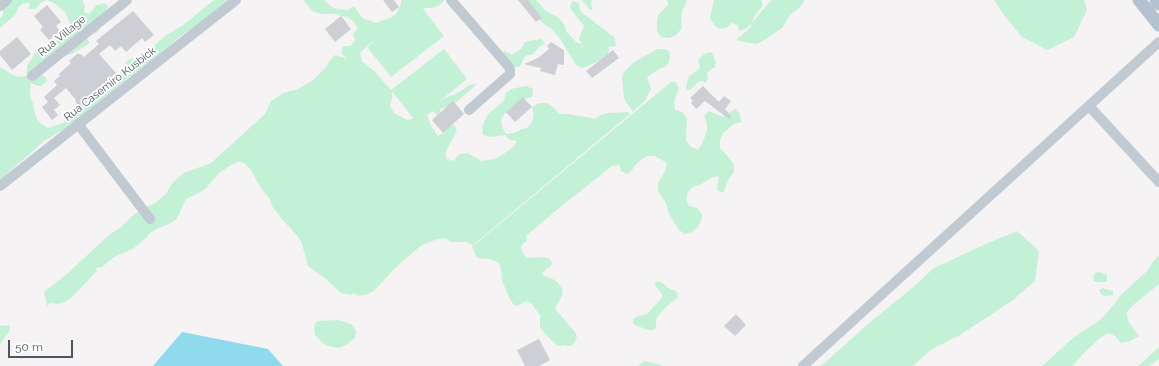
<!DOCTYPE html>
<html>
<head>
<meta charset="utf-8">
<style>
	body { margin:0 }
	#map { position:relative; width:1159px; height:366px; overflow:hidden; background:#f5f3f3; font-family:Raleway,sans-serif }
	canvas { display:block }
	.scale { position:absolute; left:8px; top:340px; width:65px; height:18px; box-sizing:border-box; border:2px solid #4a5661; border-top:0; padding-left:5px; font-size:12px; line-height:14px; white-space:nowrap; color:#4a5661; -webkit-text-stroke:3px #fff; paint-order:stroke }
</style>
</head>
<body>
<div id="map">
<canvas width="1159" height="366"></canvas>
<div class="scale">50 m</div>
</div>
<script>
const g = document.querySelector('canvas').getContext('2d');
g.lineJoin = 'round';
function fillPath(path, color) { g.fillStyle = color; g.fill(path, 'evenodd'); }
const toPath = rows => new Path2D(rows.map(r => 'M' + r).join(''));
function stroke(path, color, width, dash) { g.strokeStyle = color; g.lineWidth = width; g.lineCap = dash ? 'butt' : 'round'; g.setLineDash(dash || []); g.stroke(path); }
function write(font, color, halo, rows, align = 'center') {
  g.font = font + ' Raleway,sans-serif'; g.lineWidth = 3.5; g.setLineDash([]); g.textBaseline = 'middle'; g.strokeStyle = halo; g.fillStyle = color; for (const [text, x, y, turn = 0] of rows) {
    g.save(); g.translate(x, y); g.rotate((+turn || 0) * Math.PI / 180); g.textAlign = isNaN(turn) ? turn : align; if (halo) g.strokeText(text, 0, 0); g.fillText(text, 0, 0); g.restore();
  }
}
fillPath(toPath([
	[10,0,82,0,85,6,84,10,85,13,89,14,97,5,105,3,108,6,98,26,99,30,97,33,94,34,91,33,86,36,90,43,72,54,64,56,35,74,42,75,46,77,47,81,41,86,38,86,31,83,30,97,33,103,34,111,37,119,41,124,48,128,63,123,75,113,83,110,91,98,96,93,109,87,126,66,125,63,128,60,140,56,153,47,166,35,182,26,214,0,227,0,204,20,178,38,156,58,133,74,70,126,44,141,0,180,0,67,11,74,18,77,26,76,27,73,27,66,36,52,48,44,56,41,67,31,71,25,65,12,54,3,47,0,40,3,36,9,29,9,30,3,23,3,18,8,15,15,0,28,0,19,3,15,3,8],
	[303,0,324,0,333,8,347,10,354,6,362,18,376,23,390,18,396,14,401,4,401,0,444,0,444,1,438,6,431,8,424,8,423,9,444,36,391,77,367,47,375,41,370,43,360,53,362,61,374,71,391,90,444,49,467,79,436,104,443,99,458,93,469,85,477,84,461,98,455,103,441,109,438,116,433,111,427,115,431,126,438,136,443,133,447,128,454,124,457,131,446,151,446,159,454,161,458,155,461,154,468,153,481,161,495,159,508,151,514,146,517,141,510,140,505,135,491,137,483,135,482,127,488,114,499,105,504,100,506,93,511,89,526,86,533,89,532,97,525,99,506,112,501,119,502,127,506,134,514,133,520,130,527,128,532,122,534,115,532,107,540,103,547,103,554,108,559,114,568,114,591,118,595,119,601,115,609,113,628,112,630,114,472,246,471,244,465,242,451,242,445,238,438,239,424,244,418,248,395,268,374,291,367,294,359,296,353,293,351,295,341,293,326,279,308,266,302,244,299,238,282,219,272,206,270,199,261,188,250,169,244,163,238,162,231,165,219,173,205,189,199,193,186,199,176,220,169,224,156,229,150,233,145,239,134,248,114,257,102,267,96,268,97,271,71,298,64,302,57,304,50,303,47,306,44,292,67,274,109,235,120,228,131,217,142,209,155,203,166,194,173,182,184,173,211,163,265,114,271,101,283,93,298,89,312,81,326,67,330,60,335,55,347,59,341,53,343,46,350,46,355,41,353,34,358,28,354,22,348,17,341,16,336,14,321,14,314,12,309,7],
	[392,91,413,118,413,119,407,120,394,113,390,106,392,99],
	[526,0,536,0,546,11,559,18,564,24,566,31,576,42,582,44,579,39,584,26,570,8,572,1,579,3,580,11,615,38,616,46,609,47,608,54,602,59,588,66,582,68,576,65,561,40,552,29,545,25,535,15],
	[582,0,592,0,591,4,593,9,590,10],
	[667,0,687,0,682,12,681,20,682,28,675,36,668,38,661,37,657,30,657,23,658,15,668,5],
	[714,0,761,0,763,5,754,17,752,23,771,0,805,0,799,8,790,15,782,28,763,41,756,44,745,42,738,41,737,38,741,36,751,27,751,24,746,29,739,31,738,25,732,23,726,28,719,29,714,24,710,19],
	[994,0,1084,0,1087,10,1074,37,1047,50,1022,37,1004,15],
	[540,39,543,40,545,44,539,47,533,54,526,56,524,58,521,65,518,67,511,67,502,53,505,51,512,55,521,49,525,42,528,41],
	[658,49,665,49,669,51,670,55,669,62,666,66,659,69,647,77,651,89,645,101,633,111,628,105,624,98,622,78,623,73,634,62],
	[709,52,712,53,716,62,715,67,707,72,708,79,705,83,702,81,698,82,691,89,687,90,686,86,689,76,700,68,698,60,703,55],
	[671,82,676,82,679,88,674,102,675,110,682,112,687,118,686,141,691,147,698,150,702,144,707,131,707,123,704,116,709,111,723,117,735,109,740,114,741,122,734,124,723,133,720,140,720,148,730,159,734,165,734,172,729,178,723,193,717,190,719,176,712,177,700,185,693,187,688,192,686,199,689,206,697,208,702,214,701,221,697,228,692,232,685,234,679,230,668,212,666,203,658,191,658,183,665,171,667,163,655,156,648,156,642,159,636,164,632,170,627,174,621,171,619,165,612,166,558,209,526,236,527,240,522,245,521,249,526,258,538,257,547,258,550,259,552,263,551,266,542,273,544,276,555,280,560,285,562,289,562,296,556,306,556,310,575,332,577,336,576,339,572,346,568,346,565,345,558,346,550,339,542,330,540,327,540,315,531,303,528,301,524,302,518,306,514,305,510,299,502,281,501,269,499,263,489,259,477,258,472,247],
	[1017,231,1039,251,1035,281,1013,300,960,335,932,349,913,366,821,366,868,324,911,289,934,268,988,243],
	[1159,255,1159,284,1133,305,1127,312,1128,321,1139,336,1130,341,1121,343,1115,336,1108,333,1100,338,1087,350,1072,366,1042,366,1074,337,1097,322,1104,316,1116,302,1121,295,1148,270,1153,262],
	[1099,272,1107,275,1107,282,1098,282,1094,281,1093,277,1095,273],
	[657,282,661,282,671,290,675,290,677,293,678,297,666,307,658,316,656,320,656,328,652,330,648,330,635,325,633,323,633,319,636,317,647,314,662,298,662,294,654,284],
	[1103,288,1113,291,1113,295,1104,296,1101,294,1099,290],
	[338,320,351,324,356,331,355,338,346,345,339,348,328,346,324,344,315,335,314,327,315,323,318,321],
	[10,325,9,332,0,344,0,326],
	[1159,347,1159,359,1149,366,1138,366],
	[645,361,665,366,637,366]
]), '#c3f1d5');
fillPath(toPath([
	[182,332,268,349,283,366,153,366]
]), '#90daee');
fillPath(toPath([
	[383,0,394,0,399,7,392,12],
	[518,0,528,0,542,18,536,22],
	[47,5,61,22,56,26,60,31,49,40,40,30,43,27,34,16],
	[133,11,154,35,145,42,142,38,126,52,121,46,115,51,110,45,99,54,116,73,86,98,88,101,80,108,75,101,76,100,66,88,54,98,60,105,54,110,58,115,52,120,42,107,48,102,44,97,57,85,54,81,60,76,59,74,71,63,69,61,78,53,80,55,81,54,84,57,99,44,96,41],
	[341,16,351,29,335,42,325,29],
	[17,37,31,54,12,70,0,55,0,51],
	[551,42,564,50,564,65,558,64,555,75,540,71,541,68,524,64,538,58,549,49,547,46],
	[613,50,619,58,592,78,586,71],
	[703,86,719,102,724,96,731,101,725,109,731,116,729,119,705,101,696,109,691,103,693,101,690,98],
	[523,97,532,107,515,122,506,112],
	[453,101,464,114,443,133,432,120],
	[736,314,746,325,735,336,724,326],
	[539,339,550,360,539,366,525,366,517,350]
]), '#cdcfd5');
stroke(toPath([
	[451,0,509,67,510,70,510,74,469,110],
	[0,6,7,0],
	[32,76,127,0],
	[1089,106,1159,182],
	[78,124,150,219],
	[0,186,236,0],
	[803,366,1159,42]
]), '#c1cad2', 10);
stroke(toPath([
	[1139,0,1159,25],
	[1156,0,1159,4]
]), '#b3c2d1', 13);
write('11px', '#4a5661', '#fff', [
	["Rua Village",62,36,-39],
	["Rua Casemiro Kusbick",110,84,-38]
]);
</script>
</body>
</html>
